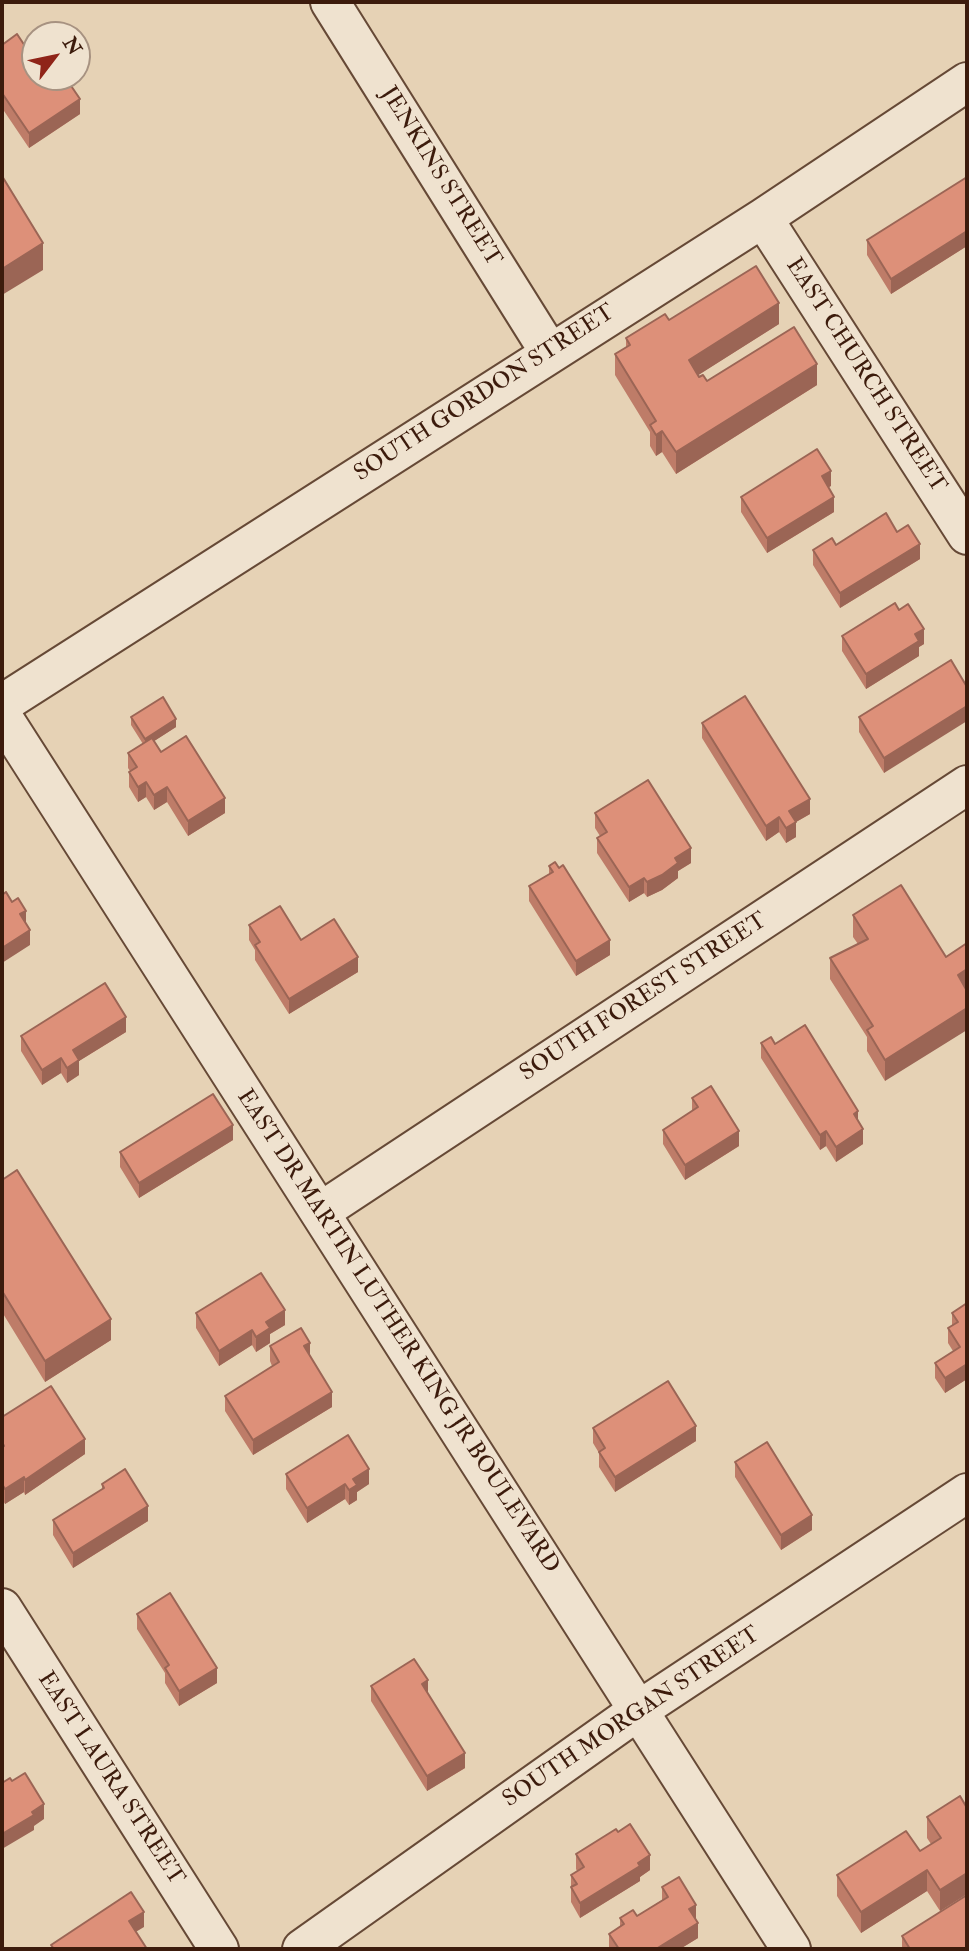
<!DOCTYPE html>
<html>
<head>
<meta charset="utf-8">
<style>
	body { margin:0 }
	#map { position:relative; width:969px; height:1951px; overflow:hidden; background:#e6d2b5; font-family:"IM FELL Double Pica",serif }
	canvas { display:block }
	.frame { position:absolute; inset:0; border:4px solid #3c1b0c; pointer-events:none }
	.north { position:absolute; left:21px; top:21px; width:70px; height:70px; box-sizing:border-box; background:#efe2cf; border:2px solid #a79281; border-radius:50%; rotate:58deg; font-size:19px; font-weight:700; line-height:28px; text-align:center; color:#3c1b0c }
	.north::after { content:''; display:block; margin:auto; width:24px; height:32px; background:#8f2418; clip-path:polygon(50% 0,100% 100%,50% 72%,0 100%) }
</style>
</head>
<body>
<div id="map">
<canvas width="969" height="1951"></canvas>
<div class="frame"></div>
<div class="north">N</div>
</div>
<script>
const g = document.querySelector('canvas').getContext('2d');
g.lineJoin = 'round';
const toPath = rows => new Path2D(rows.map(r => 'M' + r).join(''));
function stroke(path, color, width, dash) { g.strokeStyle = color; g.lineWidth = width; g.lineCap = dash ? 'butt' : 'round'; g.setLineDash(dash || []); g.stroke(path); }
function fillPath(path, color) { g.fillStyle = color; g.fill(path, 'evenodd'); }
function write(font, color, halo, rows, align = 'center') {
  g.font = font + ' "IM FELL Double Pica",serif'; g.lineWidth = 7; g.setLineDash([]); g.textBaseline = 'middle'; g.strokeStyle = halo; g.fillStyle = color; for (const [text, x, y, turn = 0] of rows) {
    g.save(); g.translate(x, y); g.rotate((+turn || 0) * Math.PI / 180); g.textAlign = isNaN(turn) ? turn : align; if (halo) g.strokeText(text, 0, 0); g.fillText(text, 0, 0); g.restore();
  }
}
const minor = toPath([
	[330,2,550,353],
	[763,218,967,535],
	[2,704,763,218,967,82],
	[320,1212,967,785],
	[302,1949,639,1710,967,1493]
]);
const tertiary = toPath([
	[2,716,791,1949],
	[2,1608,219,1949]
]);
stroke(minor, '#664936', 42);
stroke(tertiary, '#664936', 42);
stroke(minor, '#efe2cf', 38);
stroke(tertiary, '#efe2cf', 38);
fillPath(toPath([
	[2,45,25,46,80,114,29,148,2,108],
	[967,177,967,246,891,294,867,255,867,240],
	[669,320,779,324,698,375,707,381,817,385,676,474,662,452,656,456,650,446,650,432,615,375,615,354,626,347,626,338],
	[831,486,828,487,834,512,767,553,741,512,741,497],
	[836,545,920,559,840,608,813,565,813,550],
	[842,636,924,644,919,647,919,656,866,689,842,651],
	[967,687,884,773,859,732,859,717],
	[131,717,176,727,154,741,161,752,225,813,188,836,167,802,154,810,146,797,138,802,129,787,129,772,130,771,128,768,128,753,143,744,131,725],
	[702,723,810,814,796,822,796,837,786,843,779,832,766,841,702,738],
	[595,813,691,863,678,871,678,878,662,890,647,897,644,893,629,902,597,853,597,838,600,836,595,828],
	[549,866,559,868,610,955,576,976,529,901,529,886,549,874],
	[853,915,946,957,885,1081,867,1051,867,1037,830,979,830,958,858,944,853,937],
	[249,925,301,940,358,972,289,1014,255,960,255,950,249,940],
	[126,1032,79,1061,79,1075,67,1083,61,1073,42,1085,21,1051,21,1036],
	[761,1043,775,1044,858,1121,863,1144,836,1162,826,1146,820,1150,761,1058],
	[692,1098,739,1146,685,1180,663,1144,663,1130,692,1111],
	[233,1140,139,1198,120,1167,120,1152],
	[2,1180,111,1340,45,1382,2,1312],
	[967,1303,967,1379,945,1393,935,1378,935,1363,953,1351,948,1343,948,1328,952,1326,952,1313],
	[196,1313,285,1325,270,1334,270,1343,256,1352,252,1345,219,1366,196,1328],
	[270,1346,310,1357,332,1407,253,1455,225,1411,225,1396,272,1366,270,1361],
	[2,1417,85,1454,25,1495,24,1492,5,1504,2,1499],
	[593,1428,696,1441,615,1492,599,1467,599,1453,593,1443],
	[735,1462,812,1530,781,1550,735,1477],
	[286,1474,369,1484,357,1492,357,1500,349,1505,345,1499,307,1523,286,1489],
	[102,1484,148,1521,73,1568,53,1535,53,1520,102,1490],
	[137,1614,217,1683,179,1706,165,1683,165,1673,137,1629],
	[371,1686,465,1768,427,1791,371,1701],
	[967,1808,967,1894,940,1911,927,1891,861,1933,837,1896,837,1875,920,1851,931,1844,927,1838,927,1817],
	[576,1854,650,1870,640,1877,640,1881,580,1918,571,1902,571,1875,577,1871,576,1869],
	[662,1887,696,1920,698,1938,680,1949,609,1949,609,1934,620,1926,620,1918,637,1916,662,1900],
	[902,1936,967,1949,902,1949]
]), '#be7c68');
fillPath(toPath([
	[80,99,80,114,29,148,29,133],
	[967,231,967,246,891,294,891,279],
	[43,243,43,270,2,295,2,269],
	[779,303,779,324,689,381,689,360],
	[817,364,817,385,676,474,676,452],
	[662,431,662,452,656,456,656,435],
	[831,471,831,486,822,491,822,476],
	[834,497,834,512,767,553,767,538],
	[920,544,920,559,840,608,840,593],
	[924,629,924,644,919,647,919,656,866,689,866,674,915,634],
	[967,706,967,721,884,773,884,758],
	[176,719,176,727,145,747,145,739],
	[146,782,146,797,138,802,138,787],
	[167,787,167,802,154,810,154,795],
	[225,798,225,813,188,836,188,821],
	[810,799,810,814,789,826,789,811],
	[779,817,779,832,766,841,766,826],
	[796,822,796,837,786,843,786,828],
	[691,848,691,863,678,871,678,878,662,890,647,897,647,882,675,858],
	[644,878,644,893,629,902,629,887],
	[26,911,26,925,20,914],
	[30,930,30,945,2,963,2,948],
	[610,940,610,955,576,976,576,961],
	[358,957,358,972,289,1014,289,999],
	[967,969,967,990,958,975],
	[967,1008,967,1030,885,1081,885,1060],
	[126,1017,126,1032,79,1061,79,1075,67,1083,67,1068,73,1050],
	[61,1058,61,1073,42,1085,42,1070],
	[858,1111,858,1126,854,1114],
	[233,1125,233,1140,139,1198,139,1183],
	[863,1129,863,1144,836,1162,836,1147],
	[739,1131,739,1146,685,1180,685,1165],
	[826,1131,826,1146,820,1150,820,1135],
	[285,1310,285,1325,270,1334,270,1343,256,1352,256,1337,266,1322],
	[111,1319,111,1340,45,1382,45,1361],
	[252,1330,252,1345,219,1366,219,1351],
	[310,1343,310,1358,304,1346],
	[967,1364,967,1379,945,1393,945,1378],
	[332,1392,332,1407,253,1455,253,1440],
	[696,1426,696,1441,615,1492,615,1477],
	[85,1439,85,1454,25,1495,25,1480],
	[369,1469,369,1484,357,1492,357,1500,349,1505,349,1490,353,1479],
	[24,1477,24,1492,5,1504,5,1489],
	[345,1484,345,1499,307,1523,307,1508],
	[148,1506,148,1521,73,1568,73,1553],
	[812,1515,812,1530,781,1550,781,1535],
	[217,1668,217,1683,179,1706,179,1691],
	[428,1680,428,1695,422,1684],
	[465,1753,465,1768,427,1791,427,1776],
	[44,1804,44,1819,34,1826,34,1830,2,1849,2,1834],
	[650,1855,650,1870,640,1877,640,1881,580,1918,580,1903],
	[927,1870,927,1891,861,1933,861,1912],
	[967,1873,967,1894,940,1911,940,1890],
	[696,1905,696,1920,689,1924,689,1909],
	[144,1912,144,1927,129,1936,129,1921],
	[698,1923,698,1938,680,1949,656,1949]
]), '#9b6555');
const building = toPath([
	[17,34,25,46,35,39,35,77,65,77,80,99,29,133,2,93,2,45,17,34],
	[2,176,43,243,2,269,2,176],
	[967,177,967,231,891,279,867,240,967,177],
	[756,266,779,303,689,360,699,377,703,375,707,381,794,327,817,364,676,452,662,431,656,435,650,425,656,421,615,354,630,345,626,338,665,314,669,320,756,266],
	[817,449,831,471,822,476,834,497,767,538,741,497,817,449],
	[886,513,897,532,908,525,920,544,840,593,813,550,832,538,836,545,886,513],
	[895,603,899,610,908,604,924,629,915,634,919,641,866,674,842,636,895,603],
	[951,660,967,687,967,706,884,758,859,717,951,660],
	[745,696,810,799,789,811,796,822,786,828,779,817,766,826,702,723,745,696],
	[163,697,176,719,145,739,131,717,163,697],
	[186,736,225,798,188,821,167,787,154,795,146,782,138,787,129,772,137,767,128,753,152,738,161,752,186,736],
	[648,780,691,848,675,858,678,863,662,875,647,882,644,878,629,887,597,838,607,832,595,813,648,780],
	[555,862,559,868,563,865,610,940,576,961,529,886,553,872,549,866,555,862],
	[901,885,946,957,967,943,967,969,958,975,967,991,967,1008,885,1060,867,1030,873,1026,830,958,868,939,853,915,901,885],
	[6,892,12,902,18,898,26,911,20,914,30,930,2,948,2,895,6,892],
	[280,906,301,940,334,919,358,957,289,999,255,945,260,942,249,925,280,906],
	[105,983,126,1017,73,1050,79,1060,67,1068,61,1058,42,1070,21,1036,105,983],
	[805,1025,858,1111,854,1114,863,1129,836,1147,826,1131,820,1135,761,1043,771,1037,775,1044,805,1025],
	[711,1086,739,1131,685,1165,663,1130,698,1107,692,1098,711,1086],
	[213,1094,233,1125,139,1183,120,1152,213,1094],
	[17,1170,111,1319,45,1361,2,1291,2,1180,17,1170],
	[261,1273,285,1310,266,1322,270,1328,256,1337,252,1330,219,1351,196,1313,261,1273],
	[967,1303,967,1364,945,1378,935,1363,960,1347,948,1328,958,1322,952,1313,967,1303],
	[301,1328,310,1343,304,1346,332,1392,253,1440,225,1396,279,1362,270,1346,301,1328],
	[668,1381,696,1426,615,1477,599,1452,605,1448,593,1428,668,1381],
	[51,1386,85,1439,25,1480,24,1477,5,1489,2,1484,2,1447,4,1446,2,1442,2,1417,51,1386],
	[348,1435,369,1469,353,1479,357,1485,349,1490,345,1484,307,1508,286,1474,348,1435],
	[767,1442,812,1515,781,1535,735,1462,767,1442],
	[125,1469,148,1506,73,1553,53,1520,104,1488,102,1484,125,1469],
	[170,1593,217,1668,179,1691,165,1668,169,1665,137,1614,170,1593],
	[414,1659,428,1680,422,1684,465,1753,427,1776,371,1686,414,1659],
	[25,1773,44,1804,32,1812,34,1815,2,1834,2,1783,10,1778,12,1781,25,1773],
	[960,1796,967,1808,967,1873,940,1890,927,1870,861,1912,837,1875,906,1831,920,1851,941,1838,927,1817,960,1796],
	[630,1824,650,1855,638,1863,640,1866,580,1903,571,1887,577,1884,571,1875,584,1867,576,1854,616,1829,618,1832,630,1824],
	[679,1877,696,1905,689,1909,698,1923,656,1949,619,1949,609,1934,624,1924,620,1918,633,1910,637,1916,668,1897,662,1887,679,1877],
	[131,1892,144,1912,129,1921,147,1949,54,1949,51,1945,131,1892],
	[967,1895,967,1949,910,1949,902,1936,967,1895]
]);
fillPath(building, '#dd9079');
stroke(building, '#9b6555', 2);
write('23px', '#3c1b0c', '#efe2cf', [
	["JENKINS STREET",440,177,58],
	["EAST CHURCH STREET",865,376,57],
	["SOUTH GORDON STREET",485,394,-33],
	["SOUTH FOREST STREET",644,998,-33],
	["EAST DR MARTIN LUTHER KING JR BOULEVARD",397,1332,57],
	["SOUTH MORGAN STREET",632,1718,-34],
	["EAST LAURA STREET",110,1779,57]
]);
</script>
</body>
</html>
